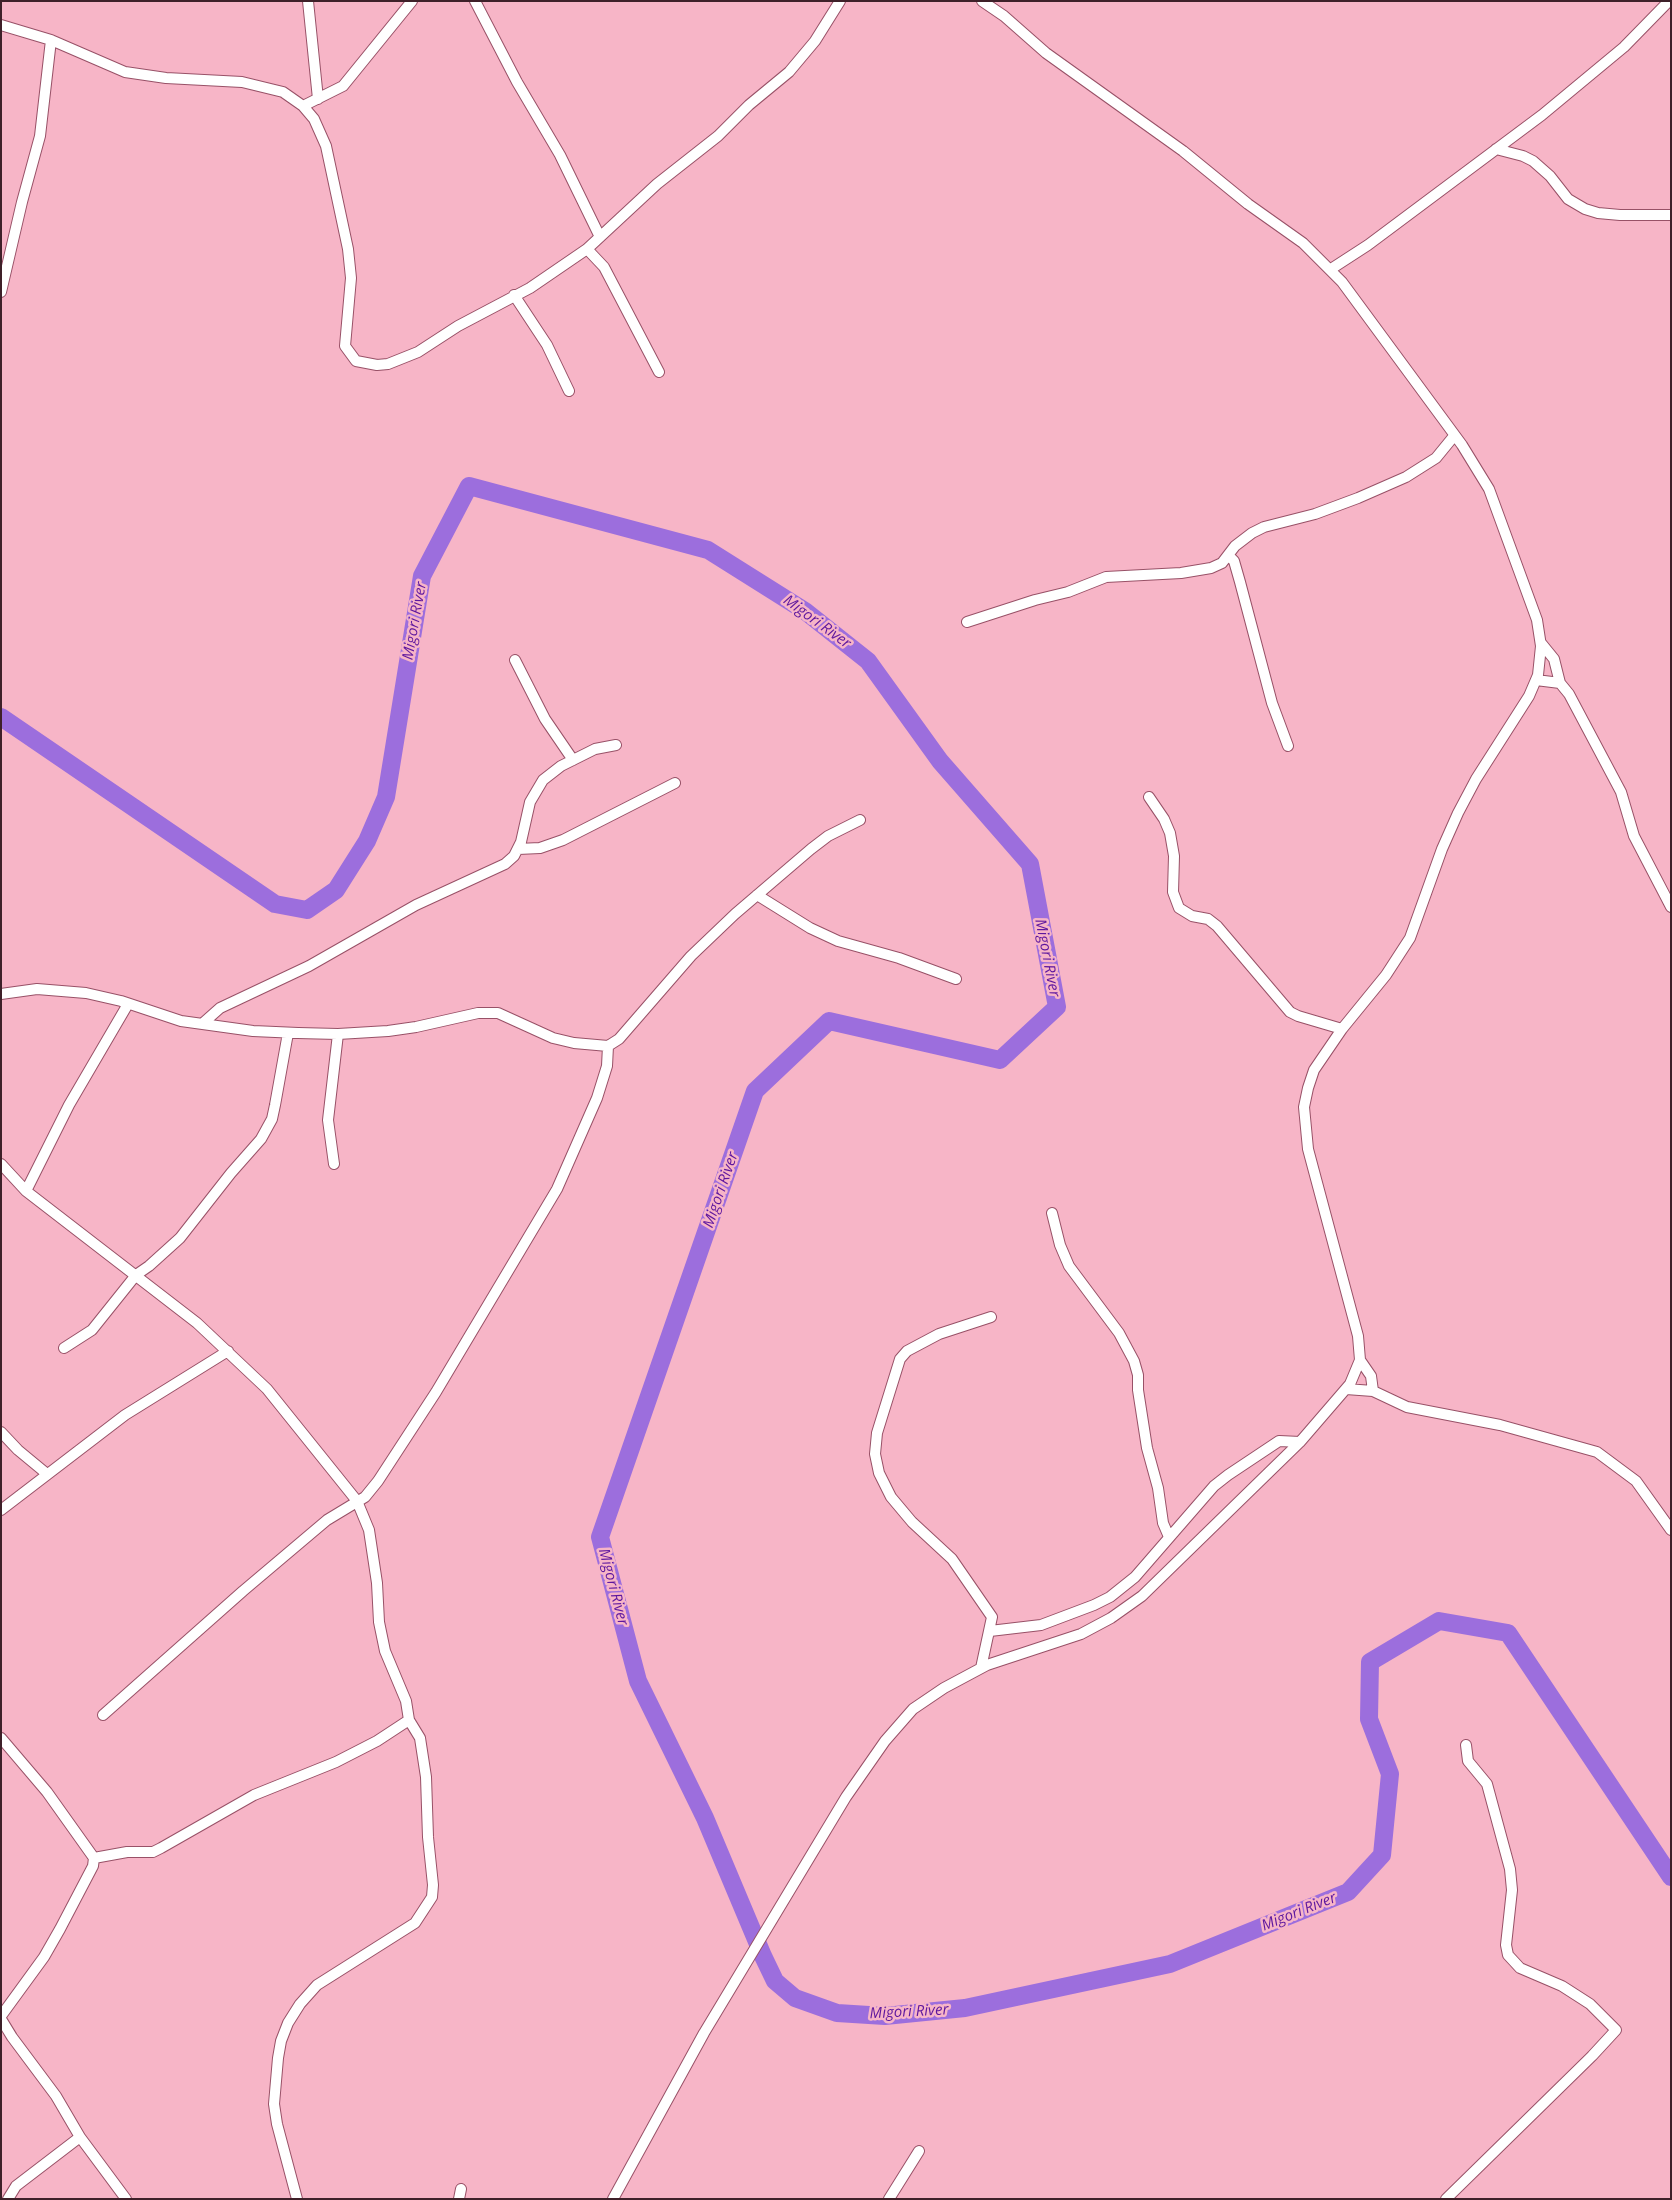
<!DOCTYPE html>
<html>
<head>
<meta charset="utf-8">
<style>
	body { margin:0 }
	#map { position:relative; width:1672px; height:2200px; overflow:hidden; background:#f7b5c7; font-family:"Open Sans",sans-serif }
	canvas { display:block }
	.frame { position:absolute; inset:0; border:2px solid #3e2029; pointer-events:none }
</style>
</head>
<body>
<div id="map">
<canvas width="1672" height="2200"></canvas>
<div class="frame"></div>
</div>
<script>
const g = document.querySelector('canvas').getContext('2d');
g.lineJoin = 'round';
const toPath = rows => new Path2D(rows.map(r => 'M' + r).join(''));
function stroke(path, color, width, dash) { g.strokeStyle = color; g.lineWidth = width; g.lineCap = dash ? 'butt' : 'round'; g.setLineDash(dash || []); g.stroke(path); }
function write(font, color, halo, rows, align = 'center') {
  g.font = font + ' "Open Sans",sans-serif'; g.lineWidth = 5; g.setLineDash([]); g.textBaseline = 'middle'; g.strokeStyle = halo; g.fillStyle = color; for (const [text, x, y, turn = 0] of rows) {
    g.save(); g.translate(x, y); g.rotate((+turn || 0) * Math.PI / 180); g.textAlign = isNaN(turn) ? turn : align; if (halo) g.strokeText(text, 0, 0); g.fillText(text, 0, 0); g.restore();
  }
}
stroke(toPath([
	[1,717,275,904,307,910,336,890,367,841,386,797,422,576,469,486,708,550,805,611,868,661,940,761,1030,864,1057,1007,1000,1060,829,1021,755,1091,600,1537,638,1681,705,1818,763,1956,775,1981,795,1998,837,2013,885,2016,965,2008,1170,1964,1348,1892,1382,1855,1390,1774,1369,1719,1370,1662,1439,1621,1508,1633,1671,1877]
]), '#9c6edd', 18);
const street = toPath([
	[308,1,318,99],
	[475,1,517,82,560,155,600,237],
	[1,25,51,40,125,72,166,78,242,82,283,92,303,106,314,119,326,146,348,249,351,278,345,346,356,361,377,365,388,364,418,352,458,326,530,288,587,249,657,184,718,136,749,105,789,72,815,41,840,1],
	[303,106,343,86,412,1],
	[1496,149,1523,156,1533,161,1550,176,1568,199,1585,209,1598,213,1620,215,1671,215],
	[587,249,604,267,659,372],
	[1331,269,1368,245,1542,115,1624,47,1669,1],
	[1,292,22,202,40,136,51,40],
	[514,295,547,345,569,391],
	[1229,556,1234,561,1240,582,1272,703,1288,746],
	[967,622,1035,600,1068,592,1106,577,1181,573,1211,568,1222,563,1235,546,1252,533,1264,527,1315,514,1358,498,1406,477,1436,458,1454,436],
	[1541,643,1554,659,1560,683],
	[515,660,545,719,573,760],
	[1536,680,1560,683,1569,694,1621,792,1634,836,1671,907],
	[1149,797,1164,819,1170,833,1174,856,1173,892,1179,908,1192,916,1208,919,1217,926,1290,1012,1298,1016,1342,1029],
	[518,849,540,848,563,840,675,783],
	[757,895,810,928,838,941,899,958,956,979],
	[1,994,37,989,86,993,121,1001,181,1021,253,1031,298,1033,338,1034,388,1031,416,1027,478,1013,498,1013,553,1038,574,1043,608,1046,619,1039,691,956,735,914,811,849,828,836,860,820],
	[202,1024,220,1008,309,966,416,905,505,864,514,856,521,842,530,802,543,780,561,766,595,749,616,745],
	[1,1164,26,1191,197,1323,267,1389,357,1501,369,1530,377,1583,379,1622,385,1651,406,1701,409,1720,420,1738,426,1777,428,1837,433,1885,432,1897,415,1923,317,1985,300,2004,288,2023,281,2041,278,2058,274,2104,277,2124,297,2199],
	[334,1164,328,1120,338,1034],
	[26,1191,69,1105,128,1004],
	[1052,1213,1060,1245,1069,1266,1119,1333,1134,1361,1138,1375,1138,1390,1147,1448,1158,1488,1163,1523,1169,1537],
	[64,1348,92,1330,136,1275,149,1266,180,1238,231,1173,261,1139,272,1119,275,1105,288,1033],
	[1360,1360,1371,1376,1373,1391],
	[1346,1389,1373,1391,1407,1407,1500,1425,1597,1452,1636,1481,1671,1530],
	[1,1432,18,1450,47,1474],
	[1,1510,125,1415,228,1351],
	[990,1631,1041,1625,1094,1605,1110,1597,1135,1577,1214,1486,1228,1475,1279,1441,1300,1442],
	[981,1668,992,1617,952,1559,912,1522,891,1497,879,1473,875,1454,877,1433,900,1359,907,1351,939,1334,991,1317],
	[103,1715,243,1591,327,1520,365,1497,378,1481,436,1392,557,1189,597,1098,607,1066,608,1046],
	[1,1738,47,1792,94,1858,127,1852,153,1852,161,1848,254,1795,336,1762,377,1741,409,1720],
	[1,2016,44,1957,60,1929,93,1866,94,1858],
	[1,2019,12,2037,56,2096,80,2137,126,2199],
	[8,2199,16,2186,80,2137],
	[459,2199,461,2189],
	[613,2199,704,2033,846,1797,885,1741,913,1709,944,1688,987,1665,1081,1634,1111,1618,1142,1596,1300,1442,1350,1384,1360,1360,1358,1336,1308,1149,1304,1107,1308,1088,1314,1070,1342,1029,1386,975,1410,938,1442,849,1458,813,1476,779,1529,696,1538,675,1541,646,1537,620,1489,489,1462,445,1342,282,1303,243,1248,204,1183,151,1046,53,1004,16,982,1],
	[889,2199,919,2151],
	[1446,2199,1592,2056,1616,2030,1590,2004,1562,1986,1520,1968,1508,1955,1506,1945,1512,1890,1510,1869,1487,1784,1468,1761,1466,1745]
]);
stroke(street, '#985167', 12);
stroke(street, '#fff', 10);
write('italic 15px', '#5e179e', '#f7b5c7', [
	["Migori River",415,621,-80],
	["Migori River",817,622,36],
	["Migori River",1047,958,79],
	["Migori River",721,1190,-71],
	["Migori River",613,1587,75],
	["Migori River",1299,1912,-22],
	["Migori River",909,2012,-3]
]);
</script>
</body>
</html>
